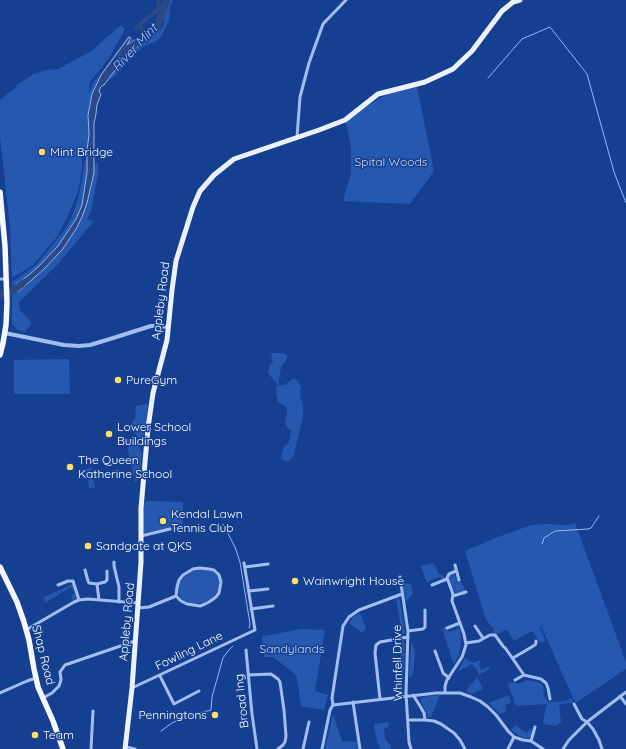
<!DOCTYPE html>
<html>
<head>
<meta charset="utf-8">
<style>
	body { margin:0 }
	canvas { display:block; background:#153f90 }
</style>
</head>
<body>
<canvas width="626" height="749"></canvas>
<script>
const g = document.querySelector('canvas').getContext('2d');
g.lineJoin = 'round';
function fillPath(path, color) { g.fillStyle = color; g.fill(path, 'evenodd'); }
const toPath = rows => new Path2D(rows.map(r => 'M' + r).join(''));
function stroke(path, color, width, dash) { g.strokeStyle = color; g.lineWidth = width; g.lineCap = dash ? 'butt' : 'round'; g.setLineDash(dash || []); g.stroke(path); }
function write(font, color, halo, rows, align = 'center') {
  g.font = font + ' Quicksand,sans-serif'; g.lineWidth = 3; g.setLineDash([]); g.textBaseline = 'middle'; g.strokeStyle = halo; g.fillStyle = color; for (const [text, x, y, turn = 0] of rows) {
    g.save(); g.translate(x, y); g.rotate((+turn || 0) * Math.PI / 180); g.textAlign = isNaN(turn) ? turn : align; if (halo) g.strokeText(text, 0, 0); g.fillText(text, 0, 0); g.restore();
  }
}
fillPath(toPath([
	[169,0,173,0,170,6,169,20,162,35,157,41,145,46,136,53,118,73,111,79,109,77,134,49,162,28,164,25,164,12],
	[121,25,125,29,109,58,90,82,89,94,93,82,99,76,128,36,129,37,101,75,92,94,88,115,89,135,87,148,84,148,82,150,82,169,78,192,66,220,57,237,33,265,12,278,10,227,0,137,0,100,14,89,18,84,34,74,47,70,58,69,90,52],
	[417,87,434,171,410,204,343,201,351,173,351,149,346,121,369,105,389,93],
	[85,160,87,160,87,172,82,205,76,219,68,232,59,246,39,266,29,275,12,286,12,282,36,265,63,232,71,219,79,196],
	[98,162,98,173,91,211,87,219,94,221,57,265,18,303,20,310,32,323,25,332,16,329,12,324,12,295,18,292,43,270,62,250,76,229,87,203,94,173,94,166],
	[271,353,283,353,287,355,287,359,281,367,278,386,285,385,292,379,296,379,301,387,300,396,303,404,303,416,294,455,291,459,287,462,281,459,284,446,289,443,290,438,291,431,287,427,285,422,287,413,286,407,278,402,276,393,277,384,268,373,269,367,273,361],
	[69,359,70,394,14,394,14,360],
	[145,404,147,404,148,406,143,441,141,442,134,431,132,421,135,421,136,406],
	[134,437,140,448,142,454,139,480,135,482,128,450,127,439],
	[91,468,95,488,89,488,87,473,86,473,85,469],
	[148,501,183,502,182,526,143,533,143,503],
	[575,523,626,662,626,669,577,702,575,702,541,626,540,627,540,628,545,640,542,643,541,641,538,642,538,639,532,631,514,641,507,630,503,631,497,634,493,633,494,629,486,620,465,551,493,539,531,525,546,524,567,525],
	[434,563,438,573,444,576,445,578,442,580,440,577,431,580,427,583,421,566],
	[197,570,208,570,213,572,217,576,219,579,219,588,217,592,211,599,205,602,193,604,184,601,181,598,178,592,178,588,180,580,183,578,191,572],
	[454,574,455,575,457,580,462,583,465,590,463,592,456,594,455,592,449,579,450,576],
	[403,583,411,584,413,594,406,602],
	[73,584,76,596,75,599,73,600,71,596,75,593,71,587,45,603,44,597],
	[396,598,399,599,400,601,405,632,404,634,402,634],
	[360,613,366,628,362,633,349,623,353,617],
	[457,626,458,626,460,630,461,642,459,655,454,665,442,628,446,627,449,632,457,629],
	[301,629,325,630,315,691,328,695,324,710,301,706,297,678,294,673,273,657,264,657,262,636,275,634],
	[402,640,404,642,405,644,403,688,402,691,399,694],
	[411,642,414,647,415,655,413,674,409,679],
	[465,658,473,663,480,660,481,662,479,663,481,670,488,667,490,669,478,675,477,670,472,664,457,672],
	[477,678,478,679,483,689,472,694,466,692,470,685],
	[527,680,537,682,541,683,543,687,544,696,548,702,553,702,566,701,571,698,573,702,572,703,559,704,561,722,556,726,544,724,543,721,547,704,516,706,508,684,511,682,512,683,515,682,517,684],
	[440,695,431,717,428,717,423,705,420,701,423,697],
	[509,695,511,703,505,705,506,711,500,714,489,703],
	[333,714,342,741,357,742,358,749,325,749],
	[388,722,389,727,384,728,385,739,391,746,391,749,381,749,377,742,374,724],
	[515,725,527,733,530,729,532,731,532,733,531,737,526,738,520,736,511,730]
]), '#2758af');
const water = toPath([
	[129,37,131,38,127,45,134,40,143,42,134,49,119,65,104,85,103,85,100,88,99,92,101,94,97,105,96,113,96,114,94,123,94,173,87,203,82,217,76,229,62,250,43,270,18,292,16,284,29,275,39,266,58,246,76,219,82,205,87,172,87,150,89,135,88,115,92,94,101,75,129,37]
]);
fillPath(water, '#2a4986');
stroke(water, '#94b7f3', 1);
stroke(toPath([
	[488,78,522,39,550,27,587,74,614,172,626,203],
	[223,524,235,547,240,562,250,624,249,628],
	[542,544,544,538,555,531,588,529,591,528,599,516],
	[161,731,172,723,185,717,211,710,212,697,221,665,223,658,228,651,233,646]
]), '#94b7f3', 1);
stroke(toPath([
	[140,25,144,33,144,37],
	[136,28,147,18,157,11,159,6,158,0]
]), '#2a4986', 4);
stroke(toPath([
	[131,47,139,41,151,33,157,27,167,0],
	[0,296,13,291,23,283]
]), '#2a4986', 7);
stroke(toPath([
	[297,137,300,97,309,63,323,24,346,0],
	[0,279,6,279],
	[141,536,170,529],
	[114,562,114,566,119,587,119,602],
	[455,565,459,580],
	[245,567,268,564],
	[200,568,209,569,214,570,219,575,221,582,219,593,216,597,209,602,205,604,200,606,187,604,181,601,176,596,177,587,179,580,183,575,193,569,200,568],
	[85,570,88,581,89,583,97,584,99,600],
	[400,577,408,631,406,694,409,742,411,749],
	[97,584,105,582,107,580,107,571],
	[58,585,68,581,73,581,79,600],
	[432,585,447,579],
	[249,591,268,589],
	[453,596,466,592],
	[138,608,149,607,176,596],
	[251,609,273,606],
	[475,626,483,638],
	[447,628,460,623],
	[26,630,74,602,79,600,88,599,138,603],
	[408,631,423,629,425,627,425,610],
	[466,643,479,641,490,635,495,635,503,646,506,649,524,675,541,679,546,683,548,688,550,699],
	[246,650,252,714,257,749],
	[435,651,442,670,443,673,449,678],
	[513,658,535,645,536,643,536,641],
	[248,675,271,674,278,679,280,682,284,710,286,736,285,742,283,745,278,749],
	[160,676,174,704,199,691],
	[515,680,524,675],
	[132,688,255,630,244,563],
	[445,692,445,686,447,680,462,657,466,645,464,634,452,601,453,594,447,578,449,574,456,571],
	[0,693,27,681,36,678],
	[413,695,420,706,424,713,425,720],
	[620,696,626,704],
	[43,698,52,693,59,686,61,680,60,672,65,665,135,641],
	[380,699,375,653,376,645,380,642,408,637],
	[353,702,360,749],
	[574,704,582,719,587,722,593,729,599,740,602,749],
	[333,705,436,693,460,693,471,697,480,701,488,707,496,715,508,731,514,737,523,740,531,741,543,749],
	[408,720,425,720,434,721,441,724,454,733,460,740,465,749],
	[531,741,535,727],
	[126,747,135,749],
	[91,749,93,711],
	[303,749,309,722],
	[322,749,330,710,333,705,332,698,343,626,349,617,359,610,402,594],
	[508,749,514,737],
	[563,749,569,740,587,722,626,692]
]), '#a2bef1', 3);
stroke(toPath([
	[5,333,64,345,79,346,90,345,110,339,151,326,158,326,168,327]
]), '#a2bef1', 4);
stroke(toPath([
	[125,749,132,688,141,562,141,508,148,428,153,393,167,340,172,290,176,261,193,207,200,191,214,175,234,159,319,130,345,120,378,94,425,82,453,69,472,51,502,11,513,2,520,0]
]), '#ecf1ff', 5);
stroke(toPath([
	[0,192,5,246,7,303,6,325,3,343,0,355],
	[0,567,17,602,24,622,29,640,34,669,38,687,53,721,63,749]
]), '#f6f8ff', 5.5);
for (const [x, y, r, color] of [
	[42,152,4,"#ffe062"],
	[118,380,4,"#ffe062"],
	[109,434,4,"#ffe062"],
	[70,467,4,"#ffe062"],
	[163,521,4,"#ffe062"],
	[88,546,4,"#ffe062"],
	[295,581,4,"#ffe062"],
	[215,715,4,"#ffe062"],
	[35,735,4,"#ffe062"]
]) { const dot = new Path2D(); dot.arc(x, y, r, 0, 2 * Math.PI); g.fillStyle = color; g.fill(dot); stroke(dot, '#153f90', 1.5); }
write('12px', '#fff', '#153f90', [
	["Mint Bridge",50,152],
	["PureGym",126,380],
	["Lower School",117,427],
	["Buildings",117,441],
	["The Queen",78,460],
	["Katherine School",78,474],
	["Kendal Lawn",171,514],
	["Tennis Club",171,528],
	["Sandgate at QKS",96,546],
	["Wainwright House",303,581],
	["Penningtons",207,715,"right"],
	["Team",43,735]
], 'left');
write('12px', '#c9dbfc', '#153f90', [
	["Spital Woods",391,162],
	["Sandylands",292,649]
]);
write('12px', '#fff', '#153f90', [
	["Appleby Road",161,301,-83],
	["Appleby Road",127,622,-85],
	["Fowling Lane",189,651,-26],
	["Shap Road",43,655,76],
	["Whinfell Drive",398,663,-91],
	["Broad Ing",242,701,-96]
]);
write('italic 13px', '#aec9f8', '#153f90', [
	["River Mint",135,48,-47]
]);
</script>
</body>
</html>
